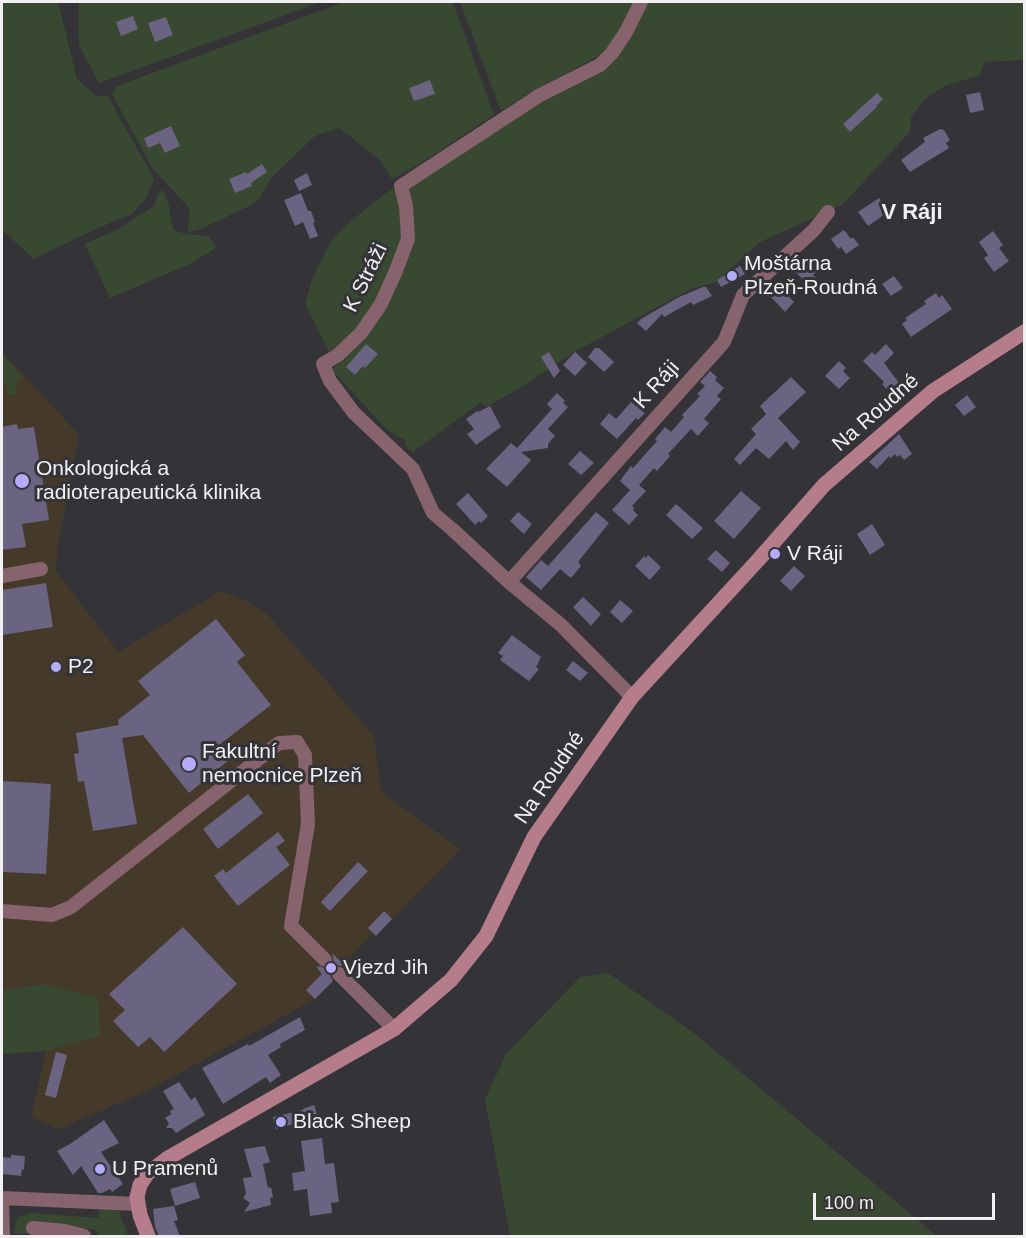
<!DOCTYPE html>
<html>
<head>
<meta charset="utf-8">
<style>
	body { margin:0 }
	#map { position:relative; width:1026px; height:1238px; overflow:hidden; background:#343438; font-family:Arial,sans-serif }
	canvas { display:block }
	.frame { position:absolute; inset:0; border:3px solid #f1f1f3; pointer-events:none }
	.scale { position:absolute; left:813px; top:1193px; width:182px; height:27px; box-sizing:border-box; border:3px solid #f1f1f3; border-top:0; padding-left:8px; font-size:18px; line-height:21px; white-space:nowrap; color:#f1f1f3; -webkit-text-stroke:4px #343438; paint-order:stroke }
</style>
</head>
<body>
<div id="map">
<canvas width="1026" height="1238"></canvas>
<div class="frame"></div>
<div class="scale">100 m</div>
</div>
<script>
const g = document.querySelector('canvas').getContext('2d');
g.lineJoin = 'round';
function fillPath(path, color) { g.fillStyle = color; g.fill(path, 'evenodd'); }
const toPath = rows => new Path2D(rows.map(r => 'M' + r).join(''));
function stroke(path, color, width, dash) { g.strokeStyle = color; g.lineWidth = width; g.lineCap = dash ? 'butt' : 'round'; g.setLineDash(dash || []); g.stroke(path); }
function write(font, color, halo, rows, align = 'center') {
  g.font = font + ' Arial,sans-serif'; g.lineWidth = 6; g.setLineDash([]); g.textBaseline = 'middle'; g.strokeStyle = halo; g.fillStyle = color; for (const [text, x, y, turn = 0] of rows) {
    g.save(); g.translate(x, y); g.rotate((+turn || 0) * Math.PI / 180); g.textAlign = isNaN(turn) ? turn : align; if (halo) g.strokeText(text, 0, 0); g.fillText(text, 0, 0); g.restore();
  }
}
fillPath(toPath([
	[2,352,79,435,57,551,56,571,118,652,221,591,249,602,268,615,374,736,381,792,460,849,376,936,373,933,343,964,346,967,315,999,143,1093,58,1129,31,1117,46,1051,100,1035,43,984,2,990]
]), '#453a2a');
fillPath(toPath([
	[2,2,58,2,77,79,96,96,107,95,154,179,147,197,132,214,96,229,34,259,2,230],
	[79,2,321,2,99,83,79,45],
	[344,2,453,2,494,115,418,165,392,179,379,159,339,128,315,136,271,178,260,198,251,205,199,230,188,232,190,209,152,168,112,94,117,86],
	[460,2,637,2,614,45,597,57,532,91,501,111],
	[647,2,1024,2,1024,60,984,62,980,75,945,86,928,96,911,117,910,132,842,205,760,242,716,282,691,289,574,352,520,388,486,407,481,402,413,452,405,446,406,441,387,430,332,370,361,340,389,305,415,238,409,194,410,185,512,115,604,67],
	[393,188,401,197,401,244,380,300,349,340,329,352,305,304,312,279,331,241,353,219],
	[163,190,169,206,173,230,186,234,209,236,216,248,190,264,110,298,85,244,118,229,154,206,159,192],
	[2,353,24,380,16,381,17,391,15,394,8,395,7,385,2,386],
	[608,973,694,1033,937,1236,510,1236,485,1099,506,1054,580,977],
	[43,984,98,998,100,1036,46,1051,2,1054,2,990],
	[100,1207,118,1208,128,1236,98,1236,99,1233,93,1229,32,1234,14,1233,17,1218,29,1213,98,1218]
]), '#394830');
fillPath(toPath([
	[133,16,138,29,121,36,116,22],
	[166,17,173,35,155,42,148,23],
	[430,80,435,94,414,101,409,88],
	[980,92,984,110,970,113,966,95],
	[877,93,883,99,876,106,877,107,850,132,843,124],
	[171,126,180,146,165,153,160,143,148,148,144,138],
	[940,129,944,130,950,140,946,143,949,148,910,172,901,160,925,142,923,138],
	[262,164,267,172,251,183,252,186,235,193,229,179,246,172,247,174],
	[307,173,312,185,299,191,294,180],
	[301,193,308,211,311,211,315,222,313,223,318,236,310,239,303,222,295,226,284,200],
	[879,198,888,212,868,226,858,212],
	[844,230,851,239,853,237,859,245,846,254,841,247,838,249,831,239],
	[993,231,1003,245,999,248,1009,261,994,272,984,258,988,255,979,242],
	[807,259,817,270,813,275,816,278,808,285,795,271],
	[740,266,745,274,721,287,717,280],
	[894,276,903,288,891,296,882,284],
	[777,284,794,302,785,312,767,293],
	[703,287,706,287,712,296,693,305,691,302,664,317,662,314,646,331,637,323,641,319,679,297],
	[936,293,939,298,942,295,952,309,911,337,902,324,907,320,905,318,926,304,924,301],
	[366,344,378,354,365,368,363,366,355,375,346,367],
	[886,344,894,353,884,363,899,383,889,392,882,384,884,382,863,361,872,352,875,355],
	[595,348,599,348,614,362,604,372,588,357],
	[549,352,560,371,554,378,541,357],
	[575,352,587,363,575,376,563,365],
	[839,361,846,368,843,371,850,378,839,389,825,376],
	[710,371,717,377,715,380,724,388,717,396,721,399,704,419,709,423,698,436,691,429,668,454,670,456,657,471,654,468,639,485,646,491,632,506,634,508,633,510,638,515,629,525,612,510,630,490,620,481,631,466,633,468,657,441,655,439,665,427,671,432,684,417,682,415,700,396,697,394,705,386,700,382],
	[791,377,806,392,778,418,800,442,793,450,786,441,769,459,756,448,740,465,734,459,756,434,751,429,766,414,760,406],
	[557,393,565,401,563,403,568,407,548,429,555,436,548,444,548,448,521,452,531,460,507,487,486,469,511,443,517,448,552,409,547,404],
	[967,395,976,407,964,416,955,405],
	[631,402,645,413,638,420,636,418,617,439,600,424,609,413,616,419],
	[490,406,501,427,476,445,467,434,474,429,466,419,477,411,478,412],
	[17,424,18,429,34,427,49,520,22,524,26,547,2,550,2,427],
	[899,434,912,454,904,460,900,455,897,457,895,454,891,458,889,456,877,469,869,462],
	[580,451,594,463,581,475,568,464],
	[741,491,761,508,734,539,714,521],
	[468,493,488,516,481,523,479,521,475,525,456,504],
	[676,504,703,528,692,539,666,515],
	[518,512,532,524,524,534,510,521],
	[596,512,609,523,578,562,581,566,571,578,560,569,541,590,526,577,541,560,548,566],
	[872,524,885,545,870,555,857,534],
	[716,550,730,563,722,572,707,559],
	[648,555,661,567,650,580,635,566,644,556,646,558],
	[794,566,805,576,791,591,780,581],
	[46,583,53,627,2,635,2,590],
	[583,597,601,614,591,626,573,607],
	[620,600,633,611,622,623,610,612],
	[216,619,245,655,237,662,271,705,219,745,229,760,189,793,143,735,122,738,137,824,93,831,84,781,78,782,74,754,79,753,76,733,119,725,118,720,150,695,138,681],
	[512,635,541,657,536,667,539,669,529,681,500,660,503,656,498,653],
	[573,661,588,673,580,681,566,670],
	[2,781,51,784,46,874,2,872],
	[248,794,263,813,218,849,203,829],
	[278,832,285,841,276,847,290,865,238,906,214,876,223,869,226,873],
	[358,862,368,871,330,911,321,902],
	[384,911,392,919,376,936,368,928],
	[183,927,237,984,164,1052,150,1037,138,1047,113,1021,125,1010,109,994],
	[332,953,346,967,337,965,332,968,330,976,333,981,315,999,306,990,322,974,317,968,318,966,327,969,332,966,334,962],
	[300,1017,305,1030,280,1044,281,1047,268,1055,281,1075,270,1083,266,1077,223,1104,202,1068,248,1044,249,1046],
	[56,1052,67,1055,56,1098,45,1095],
	[179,1082,191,1100,195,1097,205,1115,176,1133,172,1128,166,1128,169,1123,165,1118,171,1114,170,1111,174,1109,163,1091],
	[314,1105,318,1117,276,1129,273,1117,303,1110,303,1109],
	[104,1120,119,1143,101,1152,123,1184,112,1192,110,1189,102,1193,98,1193,81,1166,73,1175,57,1151,70,1144],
	[322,1138,325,1164,334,1163,339,1202,331,1203,332,1213,310,1216,307,1189,294,1191,292,1173,305,1171,301,1141],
	[265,1146,270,1162,263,1164,268,1188,271,1187,273,1197,270,1198,271,1205,244,1212,250,1203,243,1198,246,1194,243,1178,252,1177,244,1149],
	[11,1155,25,1156,24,1170,22,1169,21,1176,2,1174,2,1157,11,1158],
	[195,1182,200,1198,175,1206,170,1189],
	[174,1206,178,1220,174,1221,180,1236,159,1236,155,1227,153,1209]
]), '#6a6381');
stroke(toPath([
	[2,576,41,569],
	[509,582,724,342,743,295,814,230,828,212],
	[632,697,561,625,509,582,453,530,433,513,413,469,354,413,330,381,323,364,338,355,361,333,381,304,395,273,408,239,406,206,401,186,540,95,600,65,612,53,626,32,641,2],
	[2,911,52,915,71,907,279,743,297,742,305,755,308,824,291,926,325,960],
	[339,974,394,1029],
	[2,1198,137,1204],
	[2,1198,3,1236],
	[33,1228,65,1231,84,1236]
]), '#87636d', 14);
stroke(toPath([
	[148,1236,140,1215,137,1197,140,1185,147,1174,168,1158,394,1029,451,980,486,936,534,837,632,697,760,558,824,485,933,391,1024,332]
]), '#b57c8c', 15);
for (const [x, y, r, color] of [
	[732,276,6,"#b4acf9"],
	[22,481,8,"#b4acf9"],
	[775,554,6,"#b4acf9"],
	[56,667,6,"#b4acf9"],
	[189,764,8,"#b4acf9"],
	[331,968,6,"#b4acf9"],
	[281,1122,6,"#b4acf9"],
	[100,1169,6,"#b4acf9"]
]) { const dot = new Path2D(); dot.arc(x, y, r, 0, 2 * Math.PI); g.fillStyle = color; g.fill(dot); stroke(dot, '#343438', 2); }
write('21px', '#f1f1f3', '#343438', [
	["Moštárna",744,264],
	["Plzeň-Roudná",744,288],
	["Onkologická a",36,469],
	["radioterapeutická klinika",36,493],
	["V Ráji",787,554],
	["P2",68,667],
	["Fakultní",202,752],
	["nemocnice Plzeň",202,776],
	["Vjezd Jih",343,968],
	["Black Sheep",293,1122],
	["U Pramenů",112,1169]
], 'left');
write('21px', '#f1f1f3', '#343438', [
	["K Stráži",366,278,-64],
	["K Ráji",657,385,-48],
	["Na Roudné",876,413,-41],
	["Na Roudné",550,778,-56]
]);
write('bold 22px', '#f1f1f3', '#343438', [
	["V Ráji",912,213]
]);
</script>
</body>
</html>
